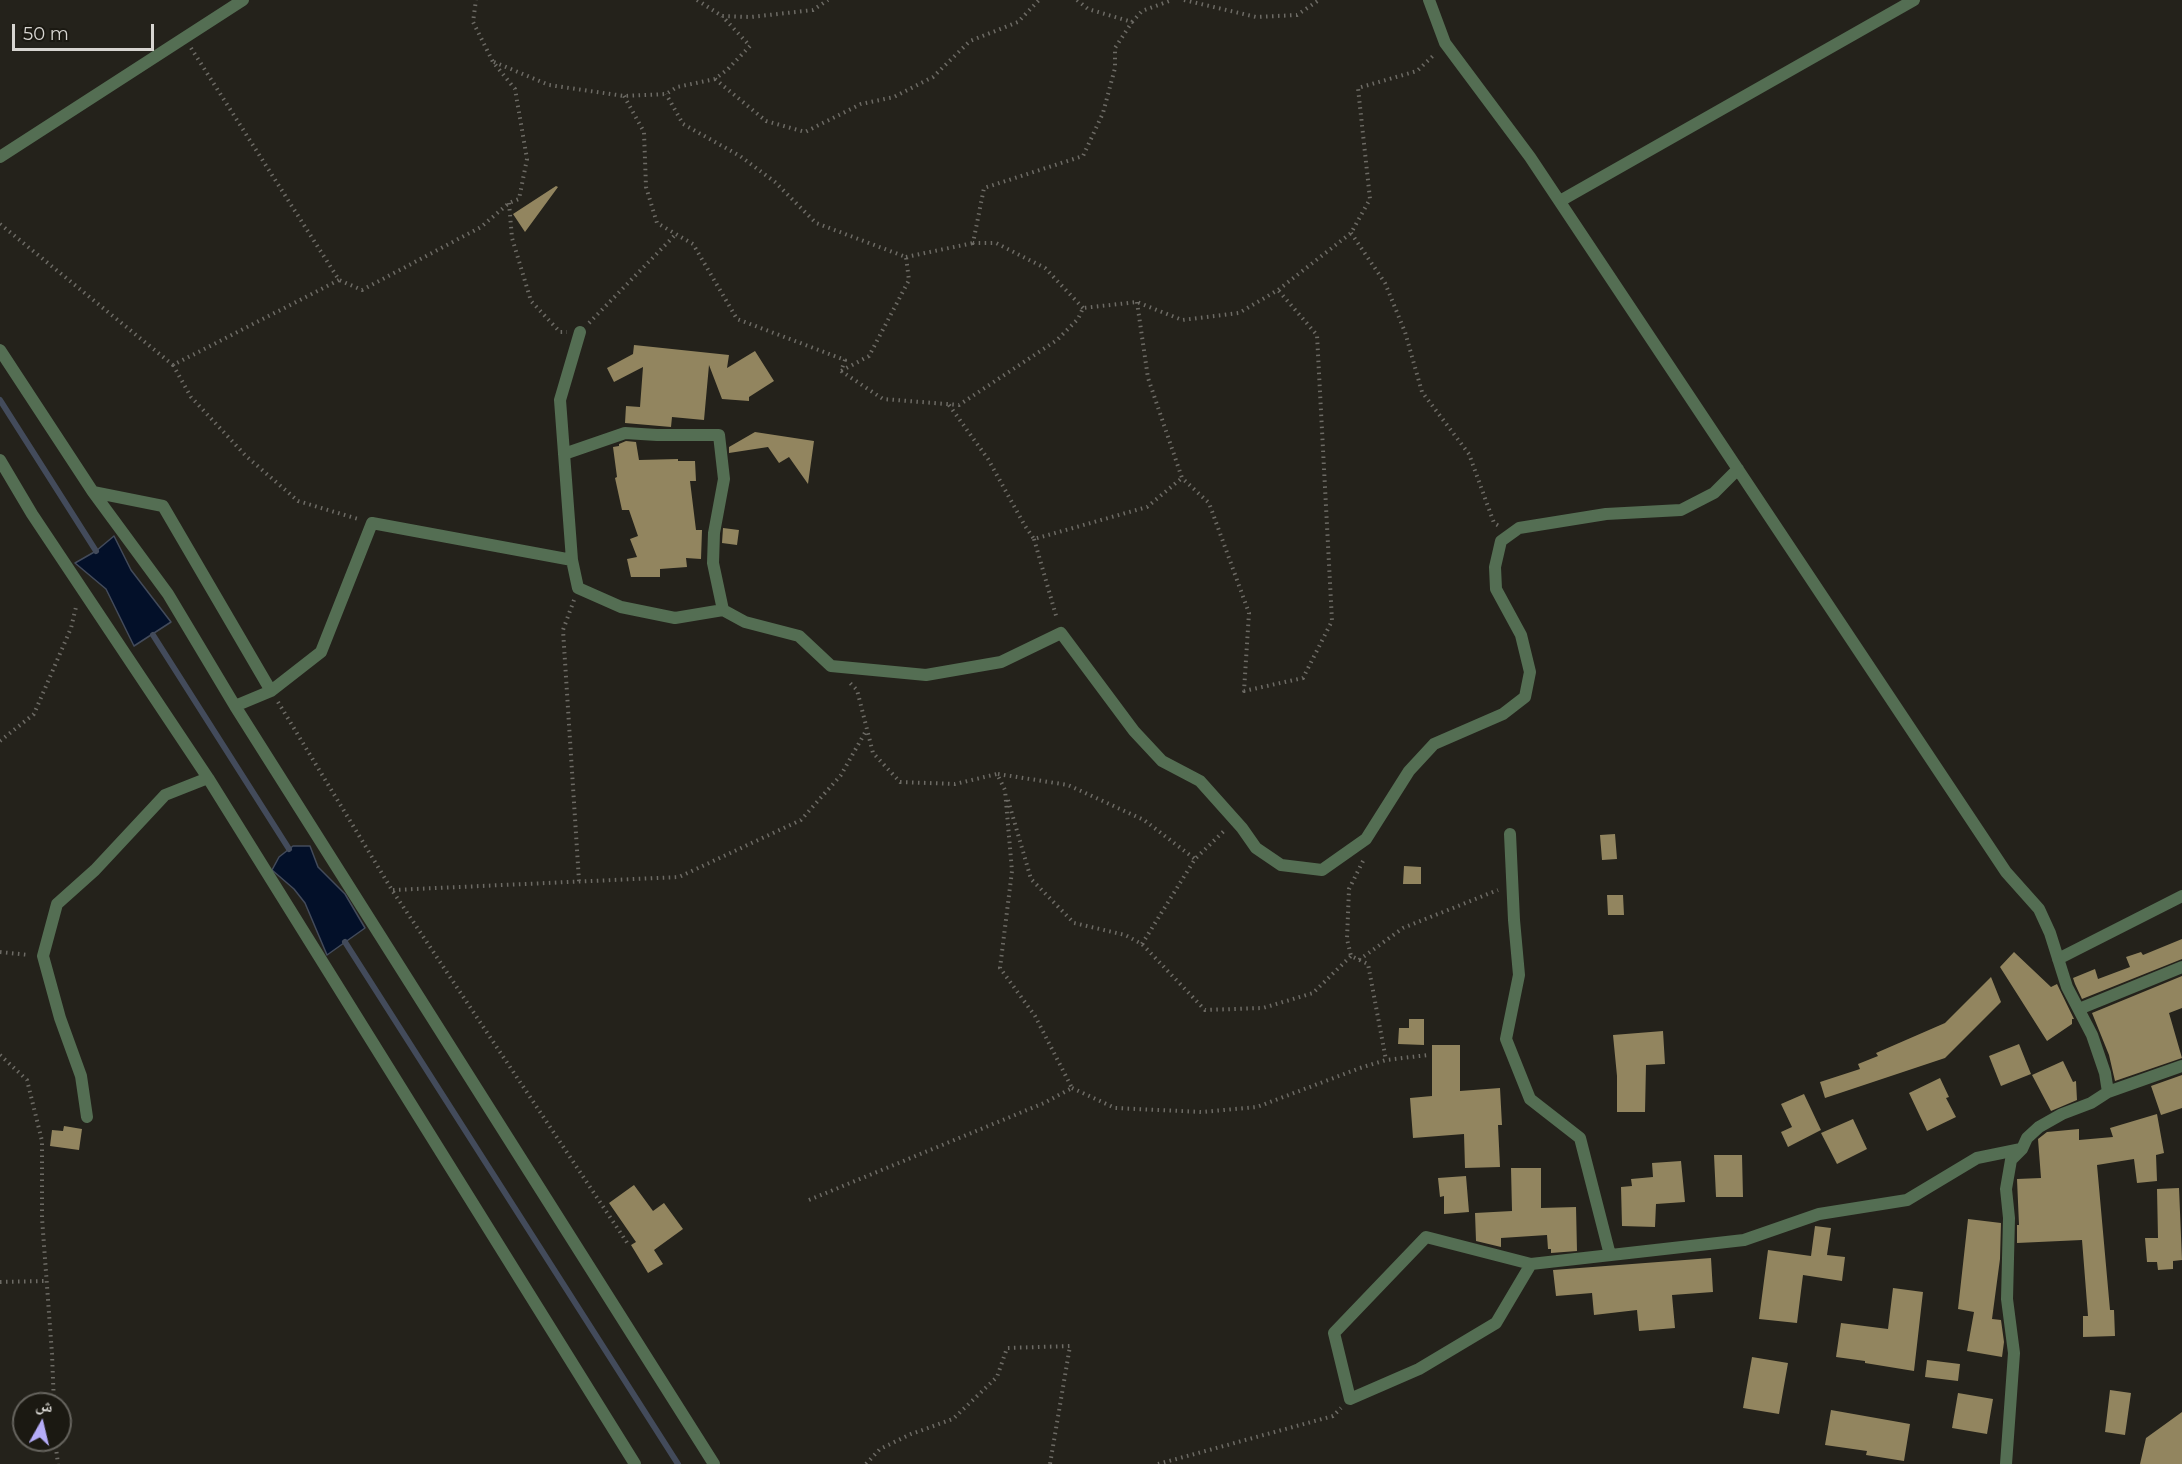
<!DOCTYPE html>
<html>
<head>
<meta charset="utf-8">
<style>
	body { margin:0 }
	#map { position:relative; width:2182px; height:1464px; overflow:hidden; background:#24221b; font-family:Montserrat,"Noto Naskh Arabic",sans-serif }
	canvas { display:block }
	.north { position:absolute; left:12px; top:1392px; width:60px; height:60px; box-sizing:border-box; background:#1b1912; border:2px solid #66645e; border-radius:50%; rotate:8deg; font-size:16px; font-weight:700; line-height:24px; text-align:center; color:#d7d5d1 }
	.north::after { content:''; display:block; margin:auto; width:21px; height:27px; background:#b5acf8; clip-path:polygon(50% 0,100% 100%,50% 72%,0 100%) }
	.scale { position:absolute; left:12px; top:24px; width:142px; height:27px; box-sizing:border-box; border:3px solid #d7d5d1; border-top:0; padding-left:8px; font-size:18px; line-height:21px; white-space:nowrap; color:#d7d5d1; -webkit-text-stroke:4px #1b1912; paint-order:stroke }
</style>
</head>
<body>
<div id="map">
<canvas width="2182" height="1464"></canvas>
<div class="north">ش</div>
<div class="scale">50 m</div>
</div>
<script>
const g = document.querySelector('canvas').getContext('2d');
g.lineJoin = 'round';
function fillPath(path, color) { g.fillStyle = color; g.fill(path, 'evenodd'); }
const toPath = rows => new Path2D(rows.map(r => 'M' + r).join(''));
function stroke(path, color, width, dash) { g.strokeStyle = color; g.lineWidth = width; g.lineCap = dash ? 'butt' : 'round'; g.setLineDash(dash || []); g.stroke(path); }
const water = toPath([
	[114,536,131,570,171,622,134,646,106,589,75,563,96,551,114,536],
	[293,846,310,846,318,867,345,894,365,928,327,955,305,903,294,889,272,870,279,857,293,846]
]);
fillPath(water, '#031029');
stroke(water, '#434b5b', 1.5);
stroke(toPath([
	[0,400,96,551],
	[153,635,289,849],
	[345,942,678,1464]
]), '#434b5b', 6);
fillPath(toPath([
	[556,186,558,187,525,232,513,214],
	[634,345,729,355,727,368,755,351,774,381,749,397,749,401,722,399,709,365,704,420,672,417,671,427,625,423,626,406,640,407,643,367,614,382,607,368,633,354],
	[755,432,814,441,808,484,789,457,779,463,768,447,729,453,729,447],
	[626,441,636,442,639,460,678,459,678,461,695,461,696,481,690,481,696,530,702,530,701,559,686,558,687,567,660,569,660,577,631,577,627,559,637,557,630,539,638,536,629,510,622,510,615,478,617,477,613,447,619,446,619,444],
	[723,528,739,530,737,545,722,543],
	[1615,834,1617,859,1602,860,1600,835],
	[1404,866,1421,867,1421,884,1403,884],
	[1607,895,1623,895,1624,915,1608,915],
	[2182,939,2182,959,2082,999,2075,984,2073,978,2095,969,2098,979,2130,967,2126,957,2141,952,2143,955],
	[2014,952,2051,987,2057,984,2074,1019,2072,1019,2072,1024,2047,1041,2000,967],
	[2182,976,2182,1008,2169,1013,2182,1058,2115,1081,2109,1055,2092,1013],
	[1991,977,2001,1002,1945,1058,1825,1098,1820,1082,1860,1069,1858,1064,1878,1056,1876,1053,1945,1023],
	[1409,1019,1424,1019,1424,1045,1398,1044,1399,1028,1409,1028],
	[1663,1031,1665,1064,1646,1065,1645,1112,1617,1112,1617,1076,1613,1035],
	[2019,1044,2031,1074,2001,1086,1989,1056],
	[1432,1045,1460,1045,1460,1091,1500,1088,1502,1125,1498,1125,1500,1167,1465,1168,1464,1134,1413,1138,1410,1098,1432,1096],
	[2063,1061,2073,1082,2076,1081,2077,1100,2051,1111,2032,1075],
	[2182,1075,2182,1108,2161,1115,2151,1086],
	[1940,1078,1949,1097,1946,1098,1956,1117,1927,1131,1909,1093],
	[1804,1094,1821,1130,1788,1147,1781,1132,1792,1127,1781,1104],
	[2157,1114,2164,1153,2156,1155,2157,1181,2137,1183,2134,1159,2097,1165,2110,1310,2114,1310,2115,1336,2083,1337,2083,1316,2088,1316,2082,1240,2017,1243,2017,1225,2019,1225,2017,1179,2041,1178,2038,1139,2047,1132,2079,1129,2079,1140,2113,1137,2110,1128],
	[1853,1119,1867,1149,1837,1164,1821,1133],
	[64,1126,82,1129,79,1150,50,1146,52,1130,63,1131],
	[1714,1155,1742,1155,1743,1197,1716,1197],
	[1681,1161,1685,1202,1656,1204,1655,1227,1622,1226,1621,1187,1632,1186,1631,1179,1653,1177,1652,1163],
	[1511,1168,1541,1168,1541,1208,1576,1207,1577,1251,1551,1253,1551,1249,1548,1249,1547,1235,1501,1238,1501,1247,1476,1241,1475,1213,1512,1211],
	[1466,1176,1469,1212,1444,1214,1444,1196,1440,1197,1438,1178],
	[634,1185,653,1211,664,1203,683,1229,654,1250,663,1264,648,1273,631,1245,636,1242,609,1203],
	[2179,1188,2182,1260,2173,1261,2173,1269,2158,1270,2157,1262,2147,1262,2145,1238,2158,1238,2157,1189],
	[1968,1219,2001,1223,2000,1259,1992,1319,2001,1320,2004,1342,2002,1357,1967,1351,1974,1312,1958,1309],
	[1815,1226,1831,1228,1827,1255,1845,1257,1842,1281,1803,1275,1797,1323,1759,1319,1768,1250,1811,1256],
	[1711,1258,1713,1292,1672,1295,1675,1328,1639,1331,1637,1310,1594,1315,1592,1293,1556,1296,1553,1270],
	[1893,1288,1923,1292,1914,1371,1865,1363,1865,1361,1836,1357,1841,1323,1888,1329],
	[1752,1357,1788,1363,1779,1414,1743,1408],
	[1927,1360,1960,1364,1958,1381,1925,1377],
	[2110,1390,2131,1393,2125,1435,2105,1432],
	[1958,1393,1993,1399,1987,1434,1952,1428],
	[1831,1410,1910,1424,1904,1461,1866,1455,1867,1451,1825,1445],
	[2182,1412,2182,1464,2140,1464,2146,1438]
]), '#92855f');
stroke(toPath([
	[697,0,722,16,751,17,813,10,828,0],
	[1077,0,1088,9,1132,22,1142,11,1172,0],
	[1184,0,1256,17,1297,15,1319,0],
	[191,48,339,280,362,290,481,227,509,203,519,199,527,159,515,89,493,62,473,22,476,0],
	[494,62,549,85,624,96,666,94,677,87,715,79,728,69,750,46,722,16],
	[715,79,766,121,805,132,861,104,894,97,933,77,970,41,1018,22,1039,0],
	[624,96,644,132,646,187,657,223,693,244,737,319,845,360,841,371,869,356,909,280,906,257,816,223,775,182,740,156,683,124,666,94],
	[509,203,512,238,531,301,560,332,567,332],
	[0,224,173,365,339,280],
	[1351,233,1385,283,1405,332,1422,392,1469,454,1494,523,1499,526],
	[906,257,973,243],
	[1137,302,1148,378,1182,478,1209,503,1249,613,1244,691,1303,678,1332,621,1317,335,1278,290],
	[1083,308,1045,268,996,243,973,243,984,188,1083,156,1103,113,1115,68,1115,48,1132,22],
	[589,323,676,234],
	[173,365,191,397,246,456,298,501,358,519],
	[841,371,883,399,959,405,1057,340,1078,319,1083,308,1137,302,1182,320,1239,313,1278,290,1351,233,1370,199,1358,88,1417,71,1435,54],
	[949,405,988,459,1025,526,1034,539,1147,507,1182,478],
	[1034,539,1057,619],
	[574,600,563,630,579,881],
	[278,702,392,890,628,1244],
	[0,741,34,714,71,628,76,607],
	[998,774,1068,785,1144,820,1195,859],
	[1008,800,1031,879,1074,923,1125,935,1142,944,1205,1010,1263,1008,1313,993,1351,956],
	[1363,861,1349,889,1347,939,1351,956,1368,964,1386,1060],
	[393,890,679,877,801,820,841,775,867,729],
	[1142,944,1195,859,1226,829],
	[0,952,29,955],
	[1359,960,1403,928,1498,890],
	[0,1055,27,1080,42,1141,42,1218,52,1354,54,1404],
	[1072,1088,1115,1108,1202,1112,1257,1107,1360,1068,1386,1060,1428,1055],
	[809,1200,1044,1103,1072,1088,1035,1016,1000,968,1012,871,1005,790,997,774,955,784,900,782,873,753,857,690,850,683],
	[0,1282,47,1281],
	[55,1440,58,1464],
	[866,1464,880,1449,911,1434,953,1419,997,1377,1007,1348,1070,1346,1050,1464],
	[1158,1464,1333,1416,1341,1408]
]), '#6d6b65', 4, [1.5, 4.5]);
stroke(toPath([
	[1429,0,1445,43,1530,157,2006,872,2039,909,2050,933,2067,987,2092,1035,2105,1073,2108,1092,2091,1103,2062,1114,2039,1127,2027,1138,2022,1149,2011,1160,2006,1189,2009,1218,2007,1299,2014,1353,2006,1464],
	[0,157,243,0],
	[1560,201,1914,0],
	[0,350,93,492,168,594,235,706,714,1464],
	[564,454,625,433,657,435,719,435,724,479,714,533,713,563,723,610],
	[0,460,32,514,208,778,635,1464],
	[93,492,163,506,271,691],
	[572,560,560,400,580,332],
	[235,706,271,691,321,652,372,523,572,560,578,588,621,607,675,618,723,610,745,622,799,636,831,666,926,675,1001,662,1061,633,1134,731,1162,761,1200,781,1242,828,1256,848,1281,865,1322,870,1366,839,1409,771,1434,744,1503,714,1525,697,1530,672,1521,635,1496,589,1495,567,1501,541,1519,528,1606,514,1681,510,1714,493,1738,469],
	[1510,834,1514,920,1519,975,1506,1039,1530,1099,1580,1138,1610,1255],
	[2058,959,2182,896],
	[2079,1009,2182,967],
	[2108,1092,2182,1066],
	[87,1117,81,1076,60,1018,43,956,57,904,95,870,165,795,208,778],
	[1531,1264,1496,1323,1419,1369,1350,1399,1334,1333,1426,1237,1531,1264,1744,1240,1819,1214,1907,1200,1977,1158,2021,1149]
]), '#546e53', 12);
</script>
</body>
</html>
